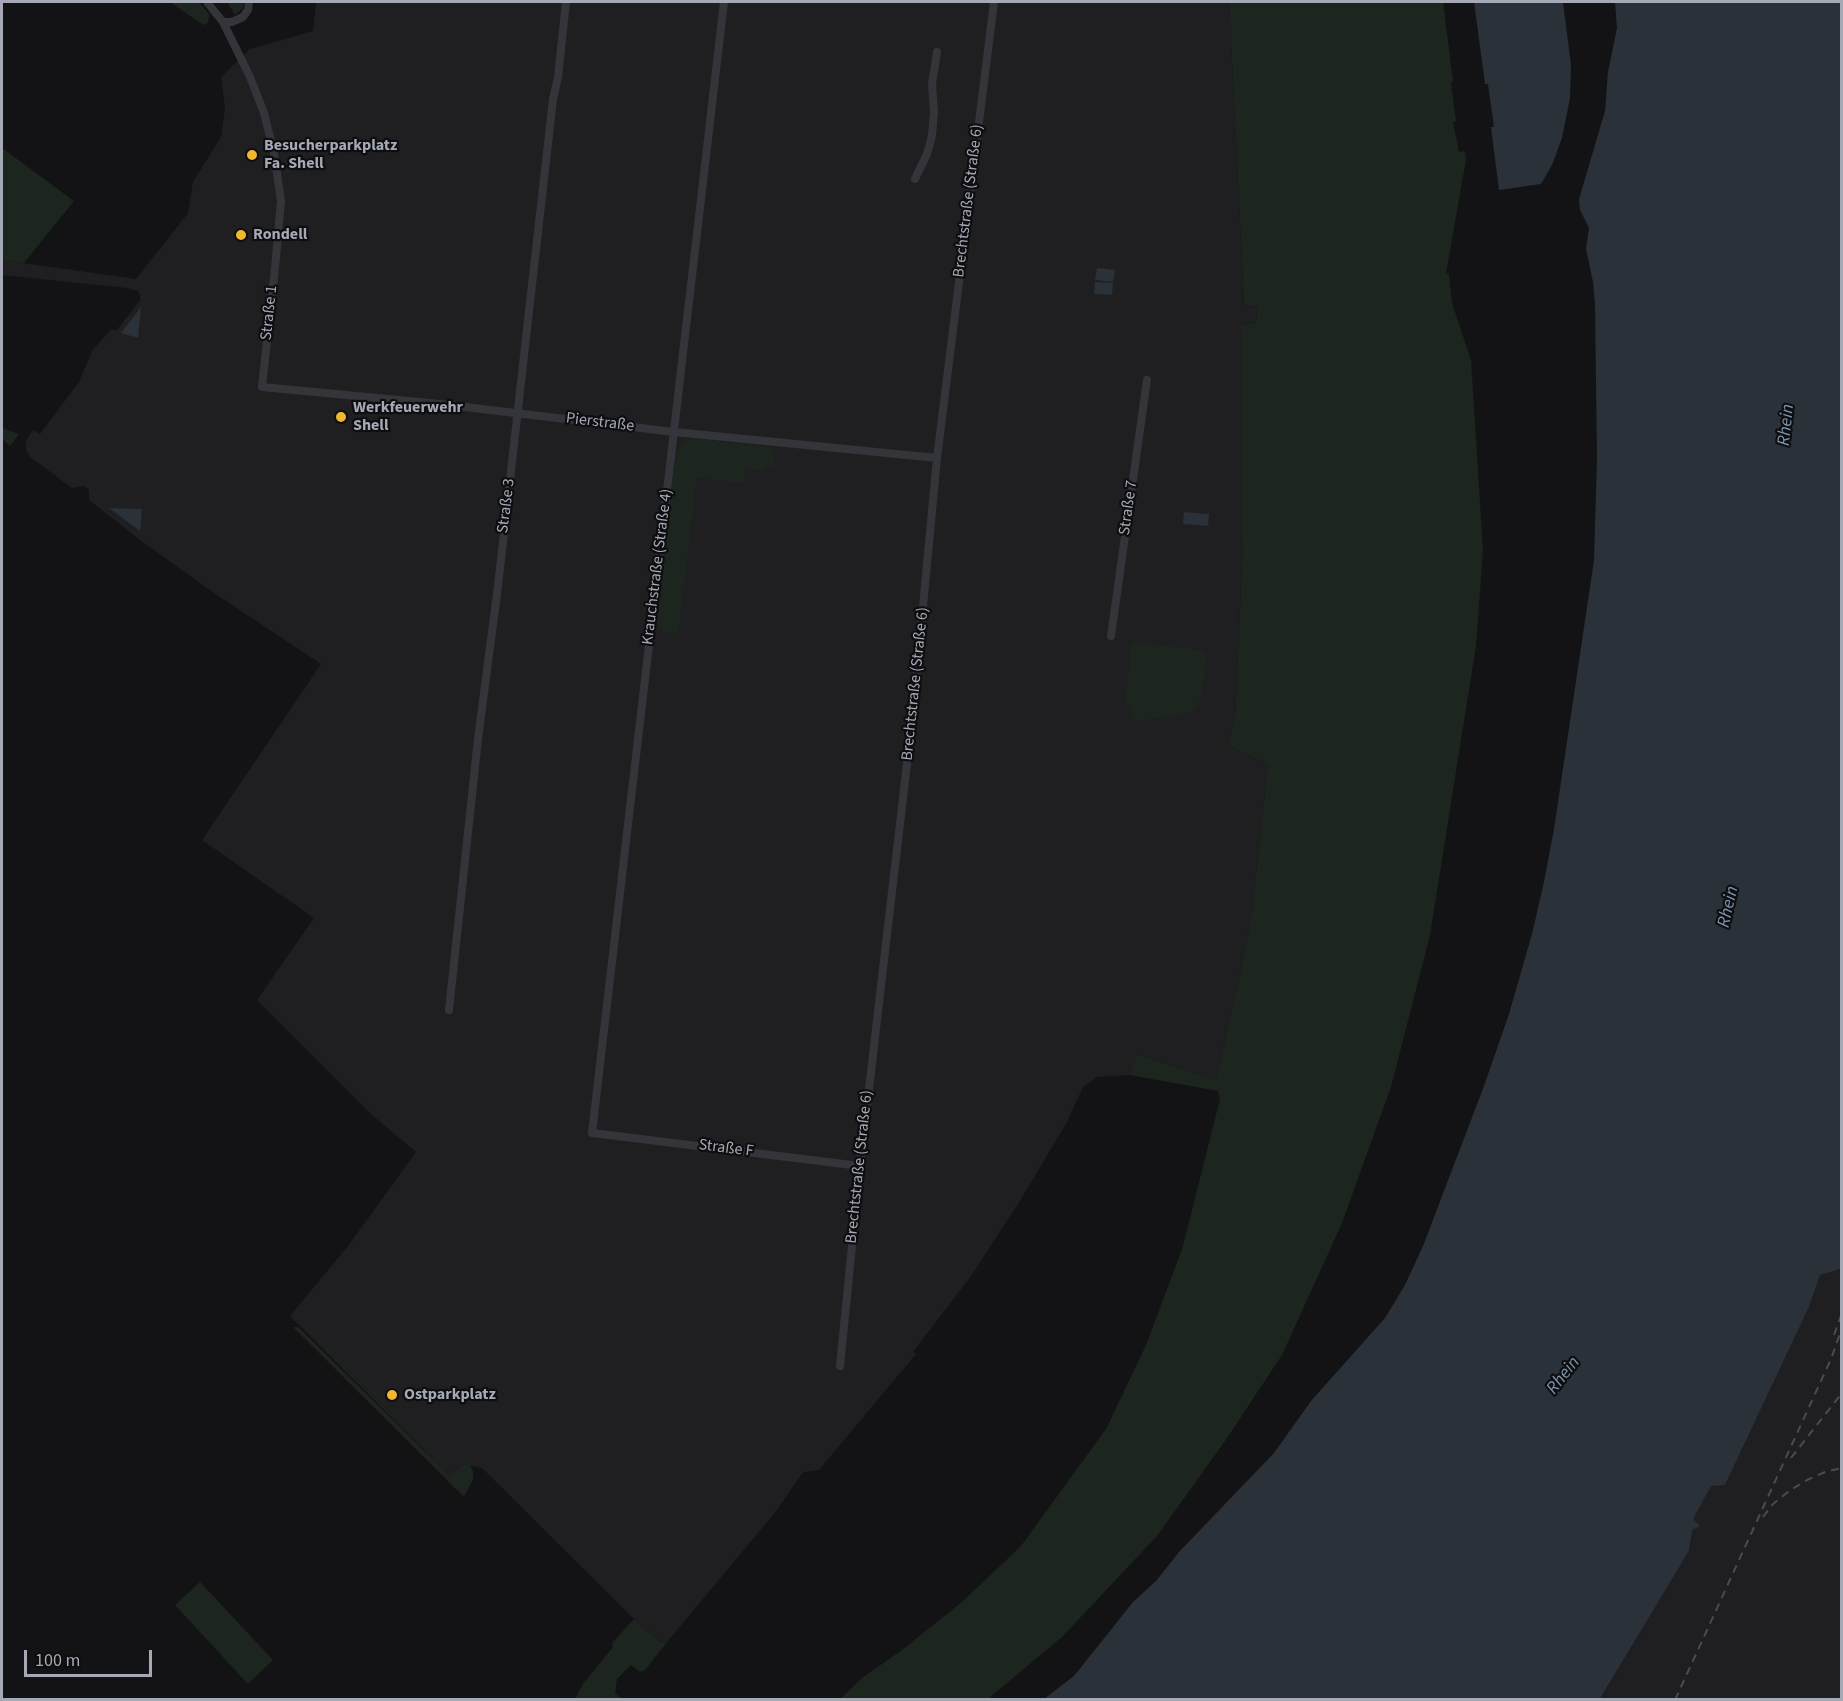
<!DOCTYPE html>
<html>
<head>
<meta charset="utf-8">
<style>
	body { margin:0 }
	#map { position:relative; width:1843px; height:1701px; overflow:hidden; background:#131315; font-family:"Source Sans 3",sans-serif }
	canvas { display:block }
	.frame { position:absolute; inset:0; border:3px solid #a5a9b5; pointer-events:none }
	.scale { position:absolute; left:24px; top:1650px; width:128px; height:27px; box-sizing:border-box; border:3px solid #a5a9b5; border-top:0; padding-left:8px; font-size:18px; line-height:21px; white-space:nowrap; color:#a5a9b5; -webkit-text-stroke:4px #0e0e10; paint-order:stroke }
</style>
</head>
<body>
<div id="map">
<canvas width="1843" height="1701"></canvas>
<div class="frame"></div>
<div class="scale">100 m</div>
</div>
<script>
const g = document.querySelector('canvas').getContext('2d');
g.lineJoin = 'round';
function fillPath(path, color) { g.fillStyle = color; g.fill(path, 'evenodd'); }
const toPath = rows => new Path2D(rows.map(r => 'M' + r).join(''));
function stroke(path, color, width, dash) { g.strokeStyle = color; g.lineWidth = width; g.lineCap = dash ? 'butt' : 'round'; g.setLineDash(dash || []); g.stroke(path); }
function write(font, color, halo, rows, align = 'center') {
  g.font = font + ' "Source Sans 3",sans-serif'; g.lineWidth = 4.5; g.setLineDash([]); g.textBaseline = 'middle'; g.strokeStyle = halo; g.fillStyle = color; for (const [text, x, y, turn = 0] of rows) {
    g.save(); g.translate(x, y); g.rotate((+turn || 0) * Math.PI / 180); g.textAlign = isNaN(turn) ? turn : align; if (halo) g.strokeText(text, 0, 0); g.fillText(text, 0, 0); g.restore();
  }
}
fillPath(toPath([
	[316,2,1229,2,1244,304,1257,307,1256,323,1243,325,1243,541,1235,717,1228,746,1268,764,1252,911,1242,965,1216,1080,1137,1054,1129,1075,1097,1077,1083,1087,1067,1122,1018,1204,971,1276,913,1352,916,1354,819,1470,803,1472,777,1510,667,1642,661,1643,634,1619,482,1468,464,1464,450,1476,290,1316,348,1246,416,1152,371,1114,257,1000,314,918,202,840,321,664,214,593,140,540,89,500,89,490,84,486,72,488,30,457,26,449,26,441,33,430,40,434,79,382,92,351,111,329,116,331,141,299,138,291,127,288,2,275,2,260,136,279,188,213,193,182,221,137,225,108,221,77,250,49,313,31],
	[1841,1269,1841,1699,1600,1700,1689,1551,1692,1519,1711,1485,1725,1485,1809,1307,1820,1275]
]), '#1f1f22');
fillPath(toPath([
	[170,2,199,2,209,14,208,23,203,25],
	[227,2,244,2,243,8,235,15],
	[1229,2,1443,2,1453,80,1451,83,1456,121,1453,122,1459,152,1465,151,1466,160,1446,273,1449,274,1452,303,1471,360,1483,550,1476,646,1430,935,1391,1087,1342,1223,1282,1355,1225,1441,1157,1536,1063,1636,988,1699,840,1699,862,1678,902,1650,962,1602,1021,1546,1106,1429,1147,1343,1183,1246,1220,1099,1218,1091,1129,1075,1137,1054,1216,1080,1242,965,1252,911,1268,764,1228,746,1235,717,1243,541,1243,325,1256,323,1257,307,1244,304],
	[2,148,74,201,24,263,2,260],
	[2,428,19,434,10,446,2,439],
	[697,439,774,448,776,452,774,468,765,467,764,471,746,469,744,483,697,478,678,633,665,633,657,624,676,452,685,441],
	[1133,642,1202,650,1206,657,1202,696,1194,711,1180,715,1144,720,1132,719,1133,706,1125,705,1131,647],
	[293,1327,298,1327,450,1476,464,1464,470,1465,473,1471,473,1479,465,1495,463,1496,458,1491],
	[200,1582,273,1660,248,1684,175,1605],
	[634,1619,661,1643,667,1642,645,1670,640,1672,631,1665,617,1679,615,1693,622,1699,575,1699,583,1684,613,1647,612,1643]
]), '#1d251f');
fillPath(toPath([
	[1474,2,1563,2,1571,65,1570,98,1562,138,1552,165,1541,184,1499,190,1491,127,1494,127,1488,84,1485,84],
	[1615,2,1841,2,1841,1269,1820,1275,1809,1307,1725,1485,1711,1486,1693,1519,1700,1526,1692,1530,1689,1551,1600,1699,1044,1699,1074,1676,1133,1602,1156,1581,1179,1552,1274,1453,1311,1401,1385,1318,1405,1285,1423,1246,1484,1086,1509,1014,1532,934,1544,882,1554,829,1594,560,1597,458,1595,305,1593,282,1586,249,1589,228,1580,210,1579,199,1605,111,1608,72,1617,28],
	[1097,268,1115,270,1113,282,1095,280],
	[1095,282,1113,283,1112,295,1094,294],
	[141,307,138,338,121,333],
	[109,508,142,509,140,531],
	[1184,512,1209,514,1208,526,1183,524]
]), '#2a3138');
stroke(toPath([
	[207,2,223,22,250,77,264,113,274,153,281,201,275,268,262,387,440,404,674,432,937,458],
	[724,2,592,1133,860,1166],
	[223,22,232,22,243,17,248,10,249,2],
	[915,179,927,154,932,136,934,112,932,84,937,52],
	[1111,636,1147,380],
	[449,1010,478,739,498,586,553,99,558,77,566,2],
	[840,1366,860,1166,913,712,937,458,994,2]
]), '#34353a', 8);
stroke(toPath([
	[1834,1335,1842,1313],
	[1791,1458,1842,1393],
	[1763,1517,1773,1504,1789,1491,1807,1480,1825,1472,1842,1468],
	[1675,1700,1831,1359,1842,1328]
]), '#494b51', 2, [8, 6]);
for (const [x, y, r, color] of [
	[252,155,6,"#f0b830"],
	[241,235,6,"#f0b830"],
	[341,417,6,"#f0b830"],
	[392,1395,6,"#f0b830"]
]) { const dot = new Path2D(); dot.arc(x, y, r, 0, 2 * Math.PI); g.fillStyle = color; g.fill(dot); stroke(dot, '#0e0e10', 2); }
write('bold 16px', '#a5a9b5', '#0e0e10', [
	["Besucherparkplatz",264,146],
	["Fa. Shell",264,164],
	["Rondell",253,235],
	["Werkfeuerwehr",353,408],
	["Shell",353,426],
	["Ostparkplatz",404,1395]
], 'left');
write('16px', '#a5a9b5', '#0e0e10', [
	["Brechtstraße (Straße 6)",969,201,-83],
	["Straße 1",270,313,-84],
	["Pierstraße",600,423,7],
	["Straße 3",507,506,-83],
	["Straße 7",1129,508,-82],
	["Krauchstraße (Straße 4)",658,567,-83],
	["Brechtstraße (Straße 6)",916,684,-84],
	["Straße F",726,1149,7],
	["Brechtstraße (Straße 6)",860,1167,-84]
]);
write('italic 18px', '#7c95b0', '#0e0e10', [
	["Rhein",1787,425,-84],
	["Rhein",1729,907,-77],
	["Rhein",1564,1376,-52]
]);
</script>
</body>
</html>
